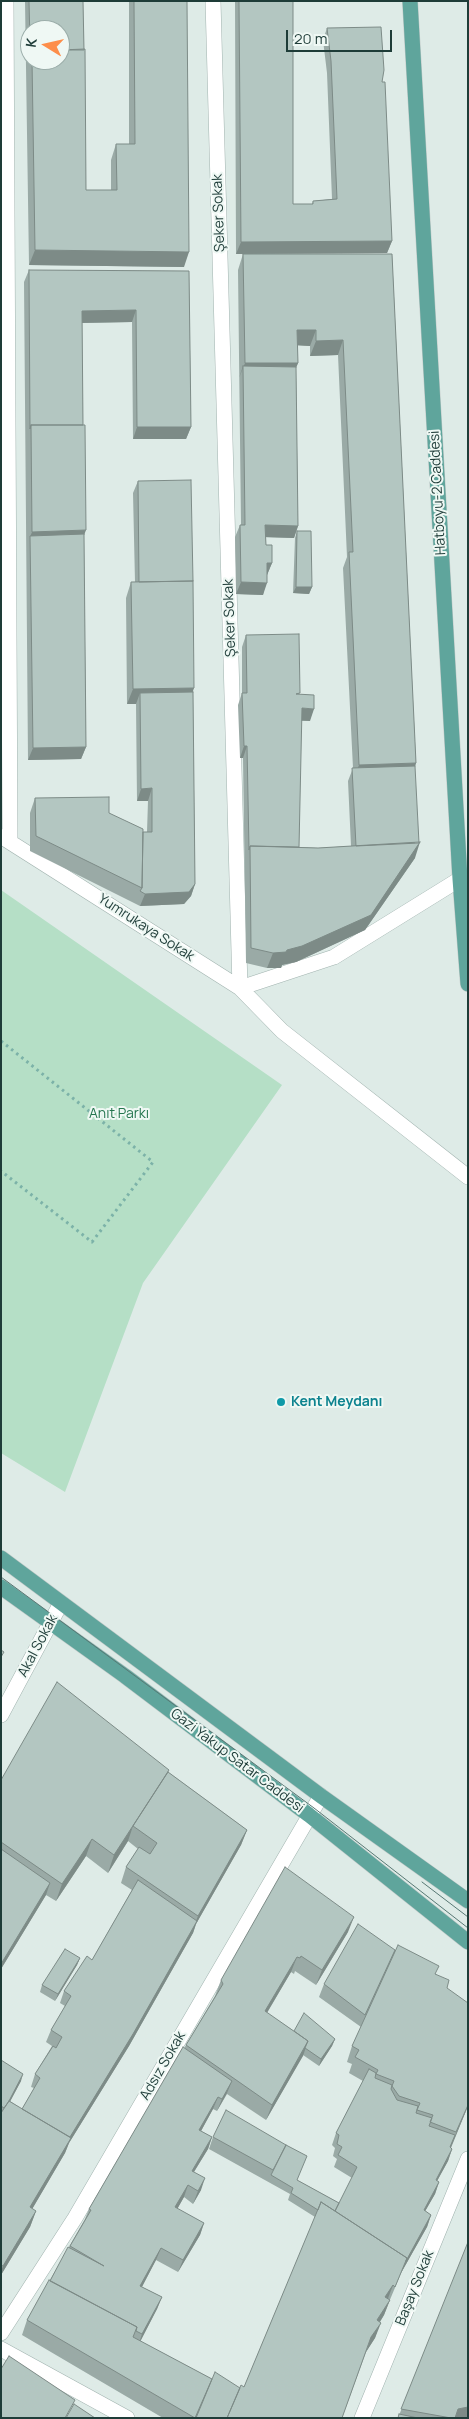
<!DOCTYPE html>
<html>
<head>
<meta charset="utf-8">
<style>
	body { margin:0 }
	#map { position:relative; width:469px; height:2419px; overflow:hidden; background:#deebe7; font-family:Manrope,sans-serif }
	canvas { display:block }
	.frame { position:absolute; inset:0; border:2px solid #1e3c38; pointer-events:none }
	.north { position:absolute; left:20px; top:20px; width:50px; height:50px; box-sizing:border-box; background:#eff8f4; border:1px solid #9bada9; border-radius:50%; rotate:279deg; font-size:14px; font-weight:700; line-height:20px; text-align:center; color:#1e3c38 }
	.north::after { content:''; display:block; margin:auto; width:18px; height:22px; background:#fd8e4a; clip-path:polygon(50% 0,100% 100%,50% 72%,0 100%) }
	.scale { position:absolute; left:286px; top:30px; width:106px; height:22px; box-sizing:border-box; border:2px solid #1e3c38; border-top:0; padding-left:6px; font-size:15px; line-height:18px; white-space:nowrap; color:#1e3c38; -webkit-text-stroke:4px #eff8f4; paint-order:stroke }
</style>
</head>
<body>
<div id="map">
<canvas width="469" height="2419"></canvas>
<div class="frame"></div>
<div class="north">K</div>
<div class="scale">20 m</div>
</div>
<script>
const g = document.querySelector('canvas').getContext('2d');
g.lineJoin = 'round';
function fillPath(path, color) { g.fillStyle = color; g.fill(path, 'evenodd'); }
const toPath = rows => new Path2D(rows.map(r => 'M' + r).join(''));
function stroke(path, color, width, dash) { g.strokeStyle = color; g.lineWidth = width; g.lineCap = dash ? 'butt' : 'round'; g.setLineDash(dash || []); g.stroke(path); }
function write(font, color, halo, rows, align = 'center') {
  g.font = font + ' Manrope,sans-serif'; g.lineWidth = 4; g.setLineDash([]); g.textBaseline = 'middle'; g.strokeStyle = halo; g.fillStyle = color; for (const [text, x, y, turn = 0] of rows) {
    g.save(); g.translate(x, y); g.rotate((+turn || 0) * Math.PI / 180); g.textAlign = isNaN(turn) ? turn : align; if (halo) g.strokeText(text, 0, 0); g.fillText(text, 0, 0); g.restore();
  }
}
fillPath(toPath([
	[1,890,282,1085,143,1283,65,1492,1,1453]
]), '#b5dfc6');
const minor = toPath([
	[6,1,10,842],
	[213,1,240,988,334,957,460,879],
	[2,837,240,988,282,1031,468,1177],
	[1,1715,61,1603],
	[1,2333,75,2218,321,1796],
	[1,2349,127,2418],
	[362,2418,468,2159]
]);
const major = toPath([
	[410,1,460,879,468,984],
	[1,1558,321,1796,468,1901],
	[1,1587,125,1676,309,1815,468,1942]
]);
stroke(minor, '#a1b3af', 16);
stroke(major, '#c0c8c7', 16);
stroke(toPath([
	[1,1041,153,1162,92,1242,1,1171]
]), '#7cb2a8', 3, [2.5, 4]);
stroke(minor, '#fff', 15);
stroke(major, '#5fa59c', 15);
stroke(toPath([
	[1,1577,314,1808,468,1928],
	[422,1882,468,1917]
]), '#587874', 1);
fillPath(toPath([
	[25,1,83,1,86,190,111,190,111,160,116,144,129,144,129,1,187,1,184,267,29,265],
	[30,30,60,60,30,60],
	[235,1,293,1,293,204,312,204,313,201,332,199,327,73,323,40,327,28,382,82,392,241,387,253,236,254],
	[243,254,392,254,416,763,415,766,415,858,365,930,296,962,282,965,281,968,267,968,246,963,243,758,240,758,238,705,242,693,242,647,246,635,299,694,310,721,301,721,299,847,318,848,351,846,348,781,353,768,343,568,347,557,338,355,310,356,310,346,297,345,298,363,296,367,298,526,294,538,266,537,266,545,272,563,267,575,263,595,236,594,235,537,240,525,241,525,238,270],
	[29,270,189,271,191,427,186,439,133,439,132,322,82,323,86,747,81,759,28,760,24,282],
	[138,481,193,692,195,884,191,896,184,904,140,906,30,851,30,813,35,798,109,813,143,832,147,832,148,801,137,801,136,704,127,704,126,598,131,582,135,582,133,493],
	[297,531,312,587,309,594,293,593,295,538],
	[168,1772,247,1830,241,1845,196,1924,193,1933,129,2046,69,2143,65,2153,32,2209,36,2211,30,2227,1,2275,1,2060,21,2081,10,2101,22,2109,34,2088,31,2087,35,2074,52,2046,46,2042,51,2030,65,2006,60,2003,64,1991,92,1960,132,1890,121,1883,126,1867,138,1849,128,1841,108,1873,86,1856,56,1901,46,1895,1,1969,1,1780],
	[348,1932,316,1985,295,1971,294,1974,291,1972,267,2013,294,2031,335,2039,332,2046,319,2066,303,2055,266,2120,227,2094,217,2111,213,2109,201,2131,212,2137,208,2149,194,2172,201,2190,193,2204,184,2197,177,2209,204,2223,200,2235,178,2272,156,2260,142,2287,162,2297,157,2309,140,2341,212,2379,240,2388,244,2387,315,2217,288,2200,290,2194,209,2149,213,2137,297,2180,339,2203,352,2178,334,2167,337,2159,333,2156,335,2148,332,2145,336,2133,363,2081,349,2073,352,2064,347,2062,352,2046,361,2027,319,1997,324,1984,395,1950,436,1974,447,1988,468,2106,451,2148,452,2149,448,2161,437,2181,439,2182,435,2194,425,2211,431,2215,427,2227,401,2273,389,2302,384,2315,380,2322,375,2338,366,2352,342,2418,163,2418,22,2335,27,2320,85,2219,89,2209,215,1996,221,1980],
	[80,1958,77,1965,55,2001,40,1992,42,1985],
	[468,2242,468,2418,398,2418]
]), '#9aaaa6');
fillPath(toPath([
	[392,241,387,253,236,254,241,242],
	[35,250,189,252,184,267,29,265],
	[136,310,132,322,78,323,82,311],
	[297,330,316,330,310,346,291,345],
	[343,340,338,355,310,356,316,341],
	[245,363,298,363,292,379,243,366,239,378],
	[137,427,191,427,186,439,133,439],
	[265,525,298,526,294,538,261,537],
	[86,530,80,546,30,537,32,532],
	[267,563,272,563,267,575,263,575],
	[241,582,267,583,263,595,236,594],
	[296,587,312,587,309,594,293,593],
	[194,688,189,703,140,693,136,704,127,704,133,689],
	[302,708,314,709,310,721,297,720],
	[244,746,247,746,243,758,240,758],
	[86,747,81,759,28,760,33,748],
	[416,763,411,778,353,780,359,765],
	[152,788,148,801,137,801,141,789],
	[420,842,415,858,365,930,296,962,282,965,281,968,267,968,273,953,287,950],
	[195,884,191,896,184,904,140,906,145,894],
	[133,1826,128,1841,108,1873,114,1855],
	[247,1830,241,1845,196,1924,193,1933,129,2046,69,2143,65,2153,24,2223,30,2207,68,2140,193,1928,198,1916],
	[92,1839,86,1856,56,1901,62,1884],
	[50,1883,46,1895,1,1969,1,1964],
	[354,1917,348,1932,316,1985,322,1970],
	[297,1957,291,1972,259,2026,265,2011],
	[80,1958,77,1965,55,2001,58,1994],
	[335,2039,332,2046,319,2066,321,2059],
	[308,2041,303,2056,266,2120,272,2105],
	[23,2074,21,2081,3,2115,5,2108],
	[232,2081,227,2093,217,2111,222,2099],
	[218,2097,213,2109,195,2142,199,2130],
	[468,2105,468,2106,451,2147,450,2147],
	[212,2137,208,2149,187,2183,192,2171],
	[452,2149,448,2161,431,2192,436,2180],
	[205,2178,201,2190,193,2204,198,2191],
	[439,2182,435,2194,419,2222,424,2210],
	[188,2185,184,2197,171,2220,175,2207],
	[36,2211,30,2227,1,2275,1,2271,3,2266],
	[431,2215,427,2227,401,2273,389,2302,407,2258],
	[204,2223,200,2235,178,2272,183,2260],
	[161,2248,156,2260,136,2298,140,2286],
	[393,2285,387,2301,385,2297],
	[162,2297,157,2309,138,2346,142,2334],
	[390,2300,384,2315,371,2336,377,2320],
	[381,2323,375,2338,366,2352,371,2337],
	[468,2407,468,2418,455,2418,458,2409]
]), '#7d8b87');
const building = toPath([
	[29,1,83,1,84,50,60,50,60,30,30,30,30,42,29,1],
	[134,1,187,1,189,252,35,250,32,60,60,60,60,50,85,49,86,190,117,190,116,144,135,144,134,1],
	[239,1,293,1,293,204,313,204,313,201,337,199,331,61,327,28,381,27,384,70,382,82,385,82,392,241,241,242,239,1],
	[243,254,392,254,416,763,359,765,349,552,353,552,343,340,316,341,316,330,297,330,298,363,245,363,243,254],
	[29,270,189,271,191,427,137,427,136,310,82,311,83,425,31,425,30,429,29,270],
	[243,366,296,367,298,526,265,525,266,545,272,545,272,563,267,563,267,583,241,582,240,525,245,525,243,366],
	[31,425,85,425,86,530,32,532,31,425],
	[191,480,193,581,139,582,138,481,191,480],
	[297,531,311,531,312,587,296,587,297,531],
	[84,534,86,747,33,748,30,536,84,534],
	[193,581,194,688,133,689,131,582,193,581],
	[299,634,300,693,296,694,314,695,314,709,302,708,299,847,250,846,249,850,247,746,244,746,242,693,247,693,246,635,299,634],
	[193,692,195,884,189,892,145,894,140,891,142,888,143,832,152,832,152,788,141,789,140,693,193,692],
	[415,766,419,843,356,846,352,768,415,766],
	[109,797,109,813,143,829,142,888,36,836,35,798,109,797],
	[420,842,371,915,302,946,287,950,286,952,273,953,251,948,250,846,318,848,420,842],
	[1,1650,4,1652,1,1657,1,1650],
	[57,1682,169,1770,114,1855,92,1839,62,1884,1,1842,1,1780,57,1682],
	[168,1772,247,1830,198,1916,126,1867,139,1847,150,1854,157,1843,133,1826,168,1772],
	[1,1849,50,1883,1,1964,1,1849],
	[285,1867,354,1917,322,1970,301,1956,300,1958,297,1957,265,2011,308,2041,272,2105,186,2045,223,1984,221,1980,285,1867],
	[138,1880,197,1921,133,2034,70,2137,22,2109,40,2078,35,2074,53,2046,56,2048,62,2037,51,2030,71,1996,64,1991,87,1956,92,1960,138,1880],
	[358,1924,395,1950,365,2015,324,1984,358,1924],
	[398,1945,439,1966,435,1974,449,1980,447,1988,468,2003,468,2105,456,2132,430,2122,433,2115,417,2110,420,2103,399,2096,392,2086,394,2081,376,2074,378,2070,355,2057,359,2050,352,2046,398,1945],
	[65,1949,80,1958,58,1994,42,1985,65,1949],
	[304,2013,335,2039,321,2059,305,2048,308,2041,294,2031,304,2013],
	[183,2047,232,2081,222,2099,218,2097,199,2130,212,2137,192,2171,205,2178,198,2191,188,2185,175,2207,204,2223,183,2260,161,2248,140,2286,162,2297,142,2334,136,2331,137,2327,50,2281,68,2247,104,2266,70,2246,91,2210,89,2209,183,2047],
	[1,2060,23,2074,9,2101,4,2108,1,2106,1,2060],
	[369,2069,376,2073,375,2078,392,2085,391,2089,397,2100,418,2106,416,2113,432,2118,429,2126,455,2135,450,2147,452,2149,436,2180,439,2182,424,2210,431,2215,406,2261,407,2258,335,2211,357,2167,338,2155,342,2147,337,2144,339,2135,336,2133,369,2069],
	[9,2101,71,2138,30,2207,36,2211,3,2266,1,2265,1,2113,9,2101],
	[226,2110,286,2145,273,2170,213,2137,226,2110],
	[286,2145,307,2156,297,2180,339,2203,335,2211,321,2202,318,2210,291,2193,293,2188,271,2175,286,2145],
	[321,2202,407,2258,395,2287,393,2285,385,2297,390,2300,377,2320,381,2323,371,2337,342,2418,227,2418,241,2385,244,2387,321,2202],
	[468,2242,468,2407,458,2409,455,2418,451,2418,401,2409,468,2242],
	[49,2280,137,2327,133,2337,212,2379,195,2418,27,2320,49,2280],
	[9,2356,75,2400,65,2418,1,2418,1,2369,9,2356],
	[215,2372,240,2388,227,2418,196,2418,215,2372],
	[74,2404,95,2418,66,2418,74,2404],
	[399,2414,418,2418,398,2418,399,2414]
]);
fillPath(building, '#b3c6c1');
stroke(building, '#7d8b87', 1);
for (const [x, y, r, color] of [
	[281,1402,5,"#0f9aa8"]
]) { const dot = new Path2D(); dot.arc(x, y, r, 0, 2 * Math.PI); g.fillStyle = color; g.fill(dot); stroke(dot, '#eff8f4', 2); }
write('14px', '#1e3c38', '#eff8f4', [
	["Şeker Sokak",219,213,-92],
	["Hatboyu-2 Caddesi",438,493,-93],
	["Şeker Sokak",230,618,-92],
	["Yumrukaya Sokak",146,928,33],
	["Akal Sokak",38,1646,-62],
	["Gazi Yakup Satar Caddesi",237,1761,37],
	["Adsız Sokak",163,2066,-60],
	["Başay Sokak",415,2288,-68]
]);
write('14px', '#25764f', '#eff8f4', [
	["Anıt Parkı",119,1114]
]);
write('bold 14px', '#0d838f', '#eff8f4', [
	["Kent Meydanı",291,1402]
], 'left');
</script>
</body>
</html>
